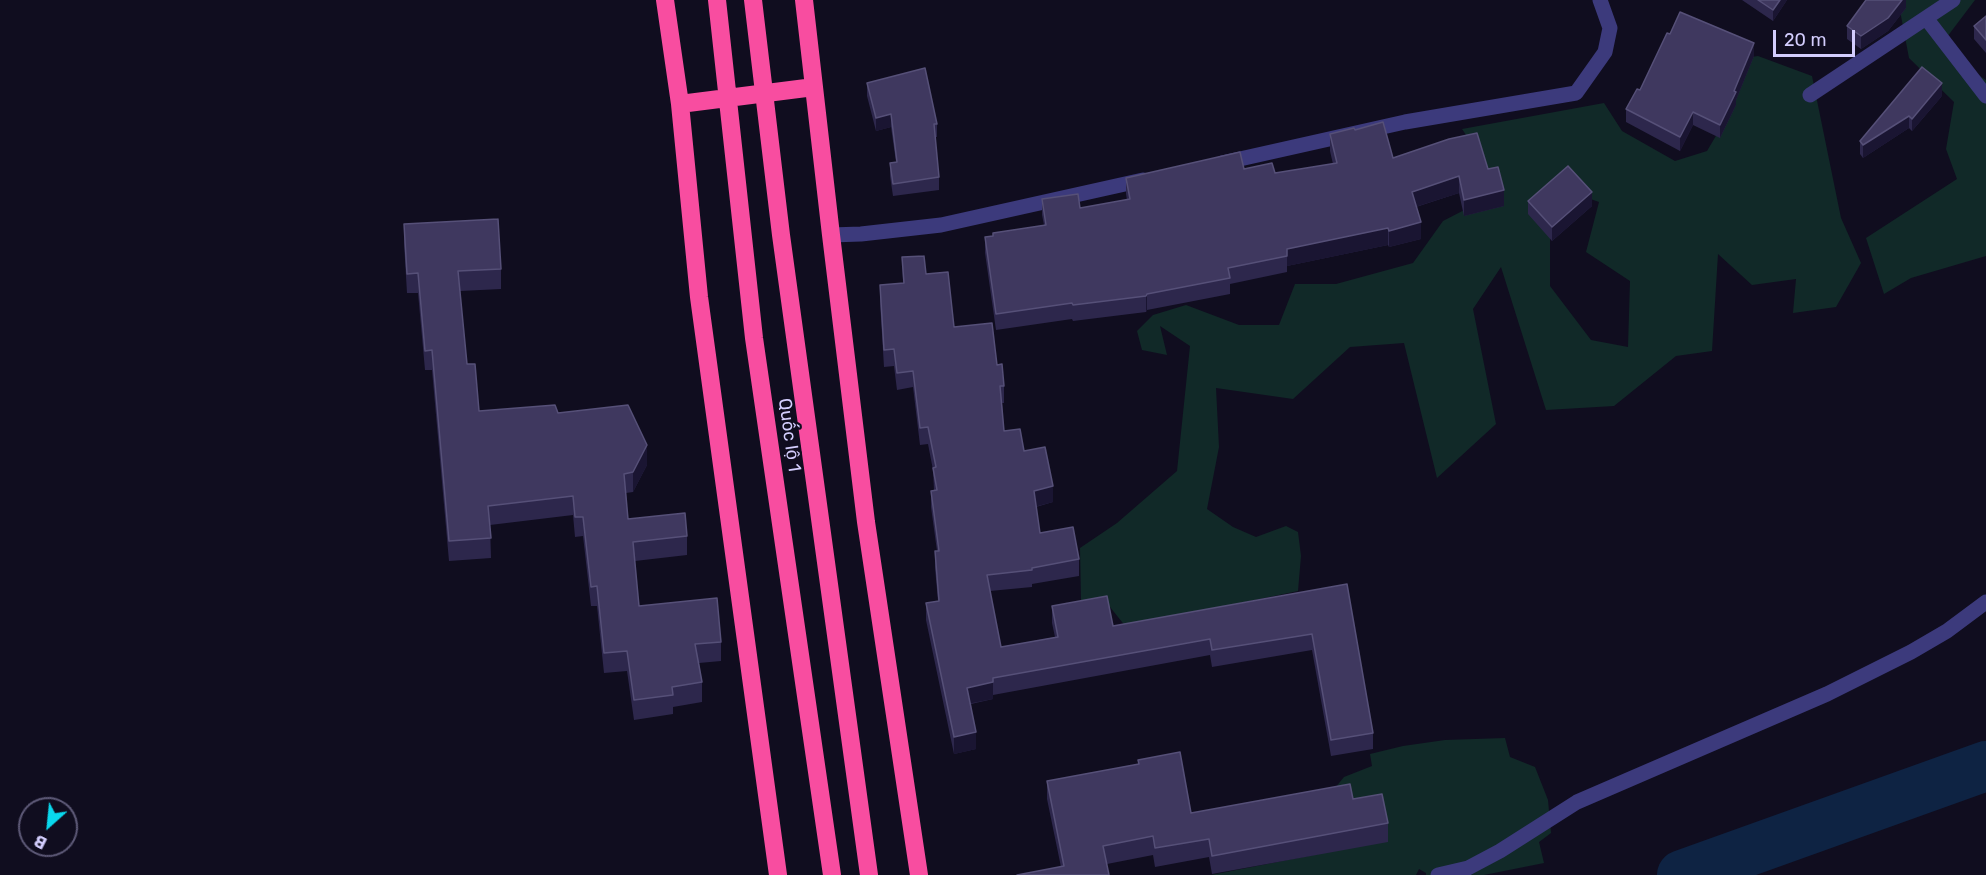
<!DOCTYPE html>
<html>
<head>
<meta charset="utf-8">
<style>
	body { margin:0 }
	#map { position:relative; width:1986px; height:875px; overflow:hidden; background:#100d1f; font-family:Rubik,sans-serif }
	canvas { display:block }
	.north { position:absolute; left:18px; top:797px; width:60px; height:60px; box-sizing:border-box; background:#100d1f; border:2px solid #5e5a78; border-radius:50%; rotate:207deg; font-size:16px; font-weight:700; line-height:24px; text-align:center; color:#d3cdfd }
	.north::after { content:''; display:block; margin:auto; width:21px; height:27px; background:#09d8ed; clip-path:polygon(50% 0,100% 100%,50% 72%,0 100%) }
	.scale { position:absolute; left:1773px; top:30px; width:82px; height:27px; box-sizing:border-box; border:3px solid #d3cdfd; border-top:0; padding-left:8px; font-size:18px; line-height:21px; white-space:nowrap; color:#d3cdfd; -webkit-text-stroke:4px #100d1f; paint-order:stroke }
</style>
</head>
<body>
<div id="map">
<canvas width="1986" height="875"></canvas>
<div class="north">B</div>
<div class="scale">20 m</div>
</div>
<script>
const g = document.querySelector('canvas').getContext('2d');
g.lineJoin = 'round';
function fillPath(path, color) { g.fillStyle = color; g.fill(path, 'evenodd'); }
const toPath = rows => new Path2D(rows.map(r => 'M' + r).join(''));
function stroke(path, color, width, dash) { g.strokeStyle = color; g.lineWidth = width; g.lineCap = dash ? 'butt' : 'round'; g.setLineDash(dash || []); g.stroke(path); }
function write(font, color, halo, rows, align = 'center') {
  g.font = font + ' Rubik,sans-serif'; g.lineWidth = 4.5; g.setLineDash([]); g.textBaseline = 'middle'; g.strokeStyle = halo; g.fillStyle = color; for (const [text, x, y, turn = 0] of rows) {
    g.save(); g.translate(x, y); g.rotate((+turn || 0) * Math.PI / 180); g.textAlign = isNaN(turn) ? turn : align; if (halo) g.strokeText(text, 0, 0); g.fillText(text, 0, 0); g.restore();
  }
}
fillPath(toPath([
	[1898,0,1975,0,1944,41,1974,72,1986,80,1986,256,1911,278,1884,294,1866,238,1957,179,1946,149,1954,102,1909,58],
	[1758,56,1812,76,1841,218,1861,263,1836,307,1793,313,1796,279,1752,285,1718,254,1712,351,1676,356,1614,406,1546,410,1501,267,1473,309,1496,424,1437,478,1404,343,1350,347,1293,399,1216,388,1219,447,1207,509,1233,527,1256,537,1286,526,1298,532,1301,556,1298,591,1126,627,1110,607,1081,600,1080,548,1117,523,1177,471,1190,346,1160,326,1167,355,1142,350,1137,331,1153,315,1186,305,1239,325,1279,325,1295,284,1336,284,1413,263,1443,221,1503,190,1462,129,1604,103,1622,131,1675,161,1707,151,1730,112,1730,60],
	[1568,191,1599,202,1586,252,1630,281,1628,347,1591,340,1550,286,1550,233],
	[1505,738,1510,757,1535,767,1548,800,1551,833,1539,842,1544,863,1484,875,1426,875,1426,873,1419,869,1416,875,1211,875,1379,842,1330,794,1344,777,1372,766,1370,754,1403,746,1445,740]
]), '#112928');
stroke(toPath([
	[1682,875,1986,766]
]), '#0e2343', 50);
stroke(toPath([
	[1926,18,1986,96],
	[1810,95,1953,0],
	[1222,163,1405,122,1576,93,1605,52,1610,28,1600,0],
	[831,235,861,234,941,225,1143,180],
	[1438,875,1468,868,1500,851,1577,802,1827,694,1911,652,1947,631,1986,602]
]), '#3c3a7c', 15);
stroke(toPath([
	[665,0,680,104,699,297,778,875],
	[717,0,754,338,832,875],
	[753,0,781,235,869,875],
	[804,0,831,235,866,522,919,875],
	[680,104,814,87]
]), '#f84da0', 18);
fillPath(toPath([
	[1742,0,1787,0,1773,21],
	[1906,0,1906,8,1888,31,1861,49,1847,39,1847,26],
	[1986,16,1986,53,1974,39,1974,26],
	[1754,56,1736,100,1736,105,1720,138,1693,125,1680,151,1626,122,1626,109,1640,90],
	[867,83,937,124,937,137,935,137,939,177,939,190,893,196,890,176,890,163,896,162,891,127,876,131,867,96],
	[1942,96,1912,131,1909,128,1863,158,1860,154,1860,141],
	[1355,130,1393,158,1488,169,1504,206,1464,216,1459,193,1416,207,1421,239,1389,247,1388,245,1287,266,1287,272,1230,284,1230,294,1147,310,1146,312,1073,321,1072,319,996,330,985,253,985,237,993,236,993,233,1044,225,1042,215,1042,199,1080,208,1127,200,1126,194,1126,178,1244,169,1275,173,1333,164,1330,151,1330,134],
	[1528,201,1592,206,1552,241,1528,214],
	[404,224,501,269,501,289,460,291,467,364,479,411,558,413,647,465,633,492,626,493,628,519,687,536,687,555,635,561,639,606,721,642,721,661,699,663,702,682,702,702,673,707,673,714,634,720,627,671,604,673,597,606,591,606,583,536,575,537,573,515,490,525,491,558,449,561,432,370,425,370,418,293,407,293,404,243],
	[902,257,926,274,954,327,997,365,1004,386,1004,403,1002,403,1004,431,1024,451,1053,502,1036,507,1040,533,1079,559,1079,576,1032,584,1032,587,990,591,1001,647,1055,637,1052,623,1052,606,1113,626,1347,584,1373,733,1373,749,1331,756,1312,650,1212,667,1210,655,993,695,993,699,971,704,976,749,954,754,926,620,926,603,938,601,935,568,935,551,937,551,931,507,931,491,934,490,933,470,928,444,920,445,913,387,897,390,894,366,884,367,880,302,880,285,903,283],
	[1138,760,1191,813,1353,799,1388,823,1388,842,1212,874,1209,857,1155,867,1153,855,1107,864,1061,867,1047,799,1047,781,1138,764]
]), '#2d274c');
fillPath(toPath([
	[1780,0,1787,0,1773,21,1773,10],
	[1902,0,1906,0,1906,8,1888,31,1861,49,1861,36],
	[1754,43,1754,56,1736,100,1736,105,1720,138,1720,125],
	[1942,83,1942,96,1912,131,1912,119],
	[1693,112,1693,125,1680,151,1680,137],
	[891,114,891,127,876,131,876,118],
	[1909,116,1909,128,1863,158,1863,145],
	[1459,176,1459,193,1412,208,1412,192],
	[1504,190,1504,206,1464,216,1464,200],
	[1592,192,1592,206,1552,241,1552,227],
	[1421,222,1421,239,1389,247,1389,231],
	[1388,228,1388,245,1287,266,1287,249],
	[1147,294,1147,310,1146,312,1146,296],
	[647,445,647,465,633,492,633,472],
	[1053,486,1053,502,1034,507,1034,491],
	[993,682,993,699,967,704,967,688],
	[976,732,976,749,954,754,954,737]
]), '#1a1532');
const building = toPath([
	[1758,0,1780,0,1773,10,1758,0],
	[1866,0,1902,0,1888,18,1861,36,1847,26,1866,0],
	[1680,12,1754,43,1734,91,1736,92,1720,125,1693,112,1680,137,1626,109,1637,89,1640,90,1667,33,1670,34,1680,12],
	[1986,16,1986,40,1974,26,1986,16],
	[1922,67,1942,83,1912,119,1909,116,1863,145,1860,141,1922,67],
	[925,68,937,124,934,124,939,177,893,184,890,163,897,162,891,114,876,118,867,83,925,68],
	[1383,122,1393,158,1449,139,1477,133,1488,169,1498,167,1504,190,1464,200,1459,176,1412,192,1421,222,1389,231,1388,228,1287,249,1287,256,1228,268,1230,278,1147,294,1146,296,1073,305,1072,303,996,314,985,237,993,236,993,233,1046,225,1042,199,1078,194,1080,208,1130,199,1126,178,1240,152,1244,169,1272,163,1275,173,1337,163,1330,134,1354,128,1355,130,1383,122],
	[1568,166,1592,192,1552,227,1528,201,1568,166],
	[498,219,501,269,458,271,467,364,475,364,479,411,555,405,558,413,628,405,647,445,633,472,624,474,628,519,685,513,687,536,633,542,639,606,717,598,721,642,695,644,702,682,672,687,673,695,634,700,627,651,604,653,597,586,591,587,583,517,575,517,573,496,488,506,491,538,449,541,432,350,425,351,418,273,407,274,404,224,498,219],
	[924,256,926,274,948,272,954,327,992,323,997,365,1002,364,1004,386,1000,386,1004,431,1020,429,1024,451,1045,447,1053,486,1034,491,1040,533,1073,527,1079,559,1032,568,1032,570,987,575,1001,647,1058,637,1052,606,1107,596,1113,626,1347,584,1373,733,1331,740,1312,634,1212,650,1210,639,993,678,993,682,967,688,976,732,954,737,926,603,939,601,935,551,939,551,931,491,937,490,933,468,936,467,928,427,920,428,913,371,897,373,894,349,884,350,880,285,904,283,902,257,924,256],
	[1180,752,1191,813,1350,784,1353,799,1382,794,1388,823,1212,856,1209,839,1155,848,1153,836,1103,846,1109,875,1017,875,1064,866,1047,781,1139,764,1138,760,1180,752]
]);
fillPath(building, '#3f385f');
stroke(building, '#565078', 1.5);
write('18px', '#d3cdfd', '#100d1f', [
	["Quốc lộ 1",789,435,82]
]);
</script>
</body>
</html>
